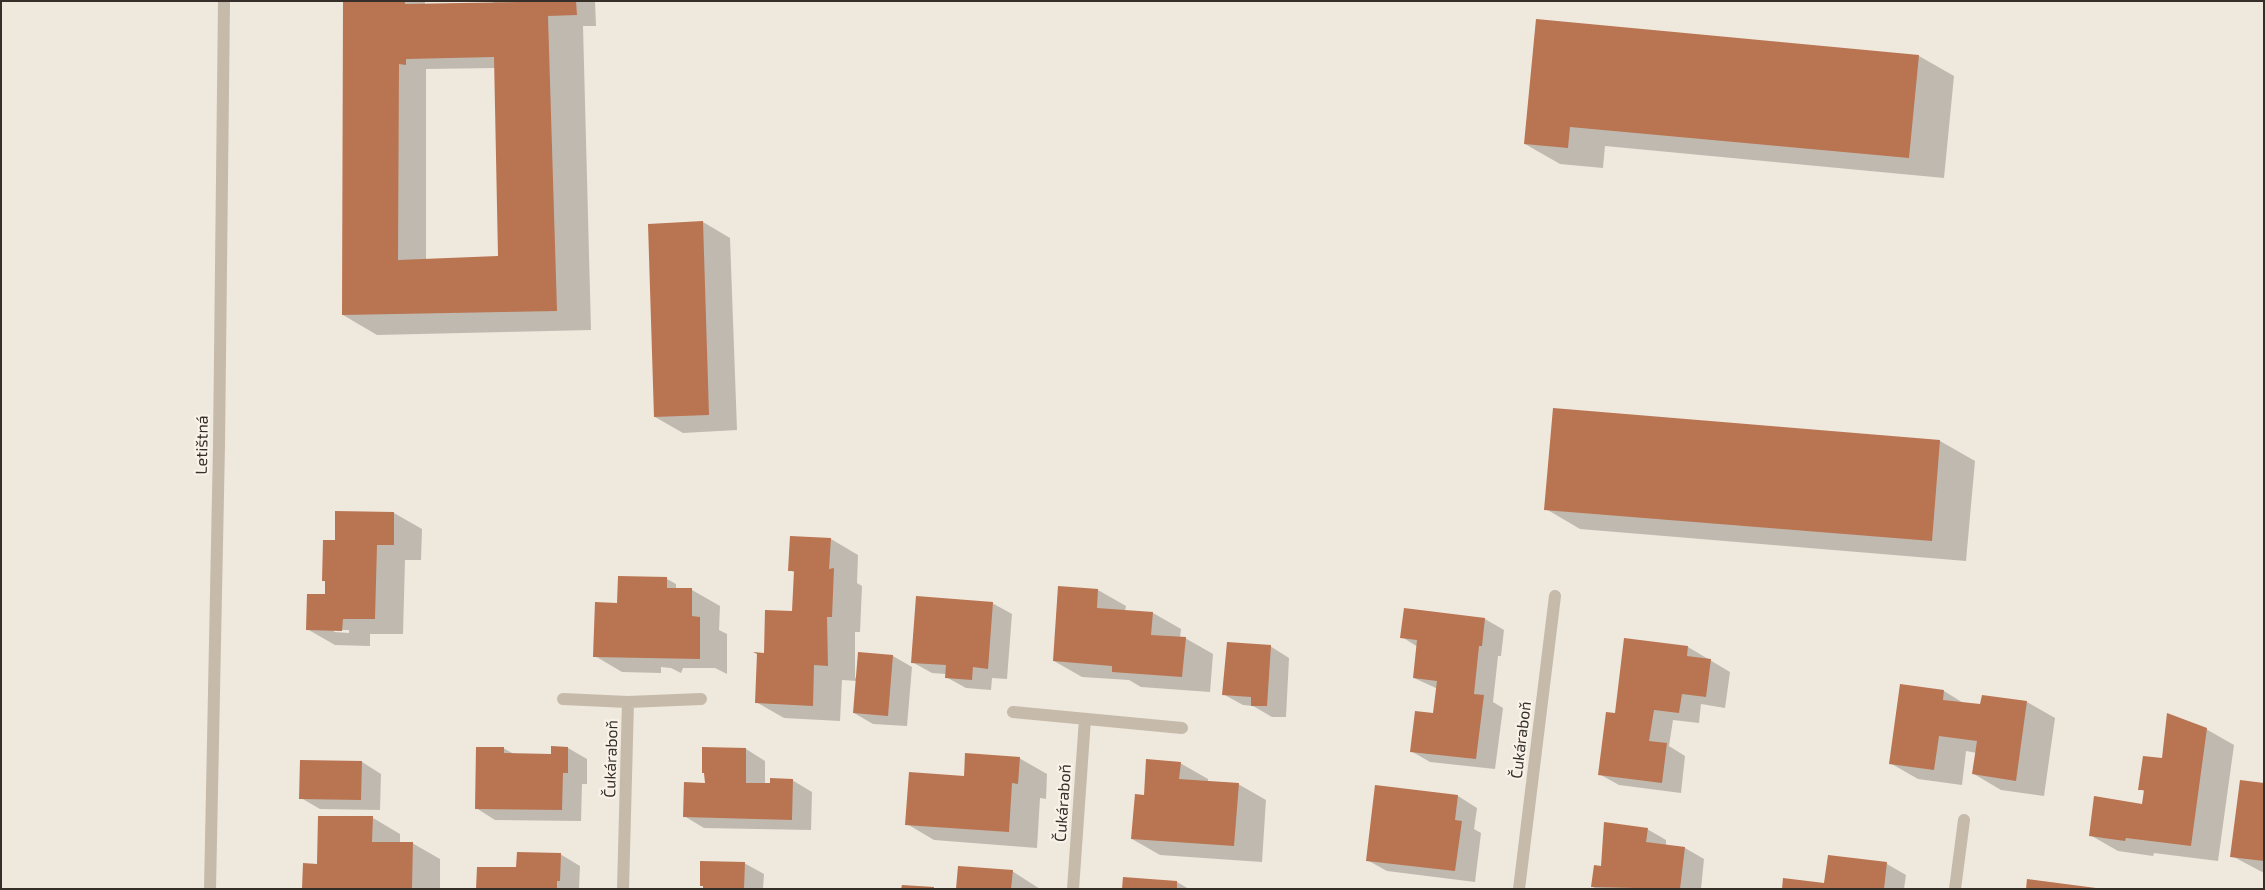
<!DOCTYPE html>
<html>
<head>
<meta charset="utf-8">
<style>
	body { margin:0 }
	#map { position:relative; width:2265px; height:890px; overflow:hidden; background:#efe8dd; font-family:"Exo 2",sans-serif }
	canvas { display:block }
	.frame { position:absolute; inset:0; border:2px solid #352e29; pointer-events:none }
</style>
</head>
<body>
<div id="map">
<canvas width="2265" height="890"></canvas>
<div class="frame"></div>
</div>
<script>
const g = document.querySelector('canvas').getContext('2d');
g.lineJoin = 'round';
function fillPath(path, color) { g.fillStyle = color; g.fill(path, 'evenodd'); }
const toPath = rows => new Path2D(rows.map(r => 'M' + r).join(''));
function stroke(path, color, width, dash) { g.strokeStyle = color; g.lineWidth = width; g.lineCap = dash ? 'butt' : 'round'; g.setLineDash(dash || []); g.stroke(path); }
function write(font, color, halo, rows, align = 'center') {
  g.font = font + ' "Exo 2",sans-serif'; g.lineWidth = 4.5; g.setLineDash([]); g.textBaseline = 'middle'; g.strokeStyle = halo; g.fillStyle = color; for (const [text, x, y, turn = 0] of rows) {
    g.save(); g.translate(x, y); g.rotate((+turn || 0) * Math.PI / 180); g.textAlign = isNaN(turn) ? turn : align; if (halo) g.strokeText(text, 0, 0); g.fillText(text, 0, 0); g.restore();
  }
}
fillPath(toPath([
	[344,1,425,1,425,5,493,4,493,1,595,1,596,26,583,26,591,330,377,335,343,315],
	[495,68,500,258,426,260,426,69],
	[1537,20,1919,56,1954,76,1944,178,1605,146,1603,168,1560,164,1525,144],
	[703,222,730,238,737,430,683,433,655,417],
	[1554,410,1940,441,1975,461,1966,561,1580,529,1546,509],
	[394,513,422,529,421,560,405,560,403,634,370,634,370,646,335,645,307,629,326,596,327,582,324,581,336,542],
	[334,630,349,630,349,633,334,632],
	[831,539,858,555,857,583,862,586,860,632,855,632,855,678,893,656,912,667,907,726,873,724,854,713,857,681,842,680,840,721,784,718,756,702,765,654,793,613,795,573,790,570],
	[667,579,676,584,676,589,692,590,720,606,719,630,727,634,727,674,715,668,683,668,681,673,671,668,661,667,661,673,622,672,595,656,619,604],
	[1098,590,1126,606,1125,611,1153,613,1181,629,1180,638,1185,638,1213,654,1210,692,1141,687,1129,680,1082,677,1054,661],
	[992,603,1012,614,1007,679,992,678,991,690,966,688,946,677,946,674,932,673,912,662],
	[1405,610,1485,619,1504,630,1501,656,1498,656,1493,702,1503,708,1495,769,1430,762,1411,751,1435,714,1438,689,1414,678,1418,647,1402,637],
	[1625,639,1688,647,1730,672,1725,708,1701,704,1699,723,1673,720,1669,746,1685,756,1681,793,1619,785,1599,774,1616,715],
	[1270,646,1289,658,1286,717,1272,717,1253,706,1243,705,1223,694],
	[1944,691,1965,704,1981,706,1983,696,2027,702,2055,718,2044,796,2001,790,1974,774,1977,753,1966,751,1962,785,1918,779,1890,763],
	[2206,729,2234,745,2218,861,2154,853,2153,856,2118,851,2090,835,2095,797,2143,806,2145,792,2140,789,2163,760],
	[503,748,514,754,553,755,568,748,587,759,587,784,582,784,581,821,495,820,476,808],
	[704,748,746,749,765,761,765,785,792,780,812,792,811,830,704,828,684,816,706,784],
	[1019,758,1047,774,1046,799,1040,798,1037,848,934,840,907,824,965,777],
	[362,762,381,774,380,810,320,809,301,798],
	[1180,763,1208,779,1208,782,1238,784,1266,800,1262,862,1160,855,1132,839,1145,796],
	[2264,785,2264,873,2232,856],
	[1458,796,1477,808,1474,829,1481,833,1475,882,1387,871,1367,860],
	[373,818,400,834,400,843,412,843,440,859,440,889,304,889,319,865],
	[1647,829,1666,840,1666,846,1685,848,1704,859,1701,889,1596,889,1592,886],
	[560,854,580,866,579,889,477,889,518,868],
	[744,863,764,874,763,889,704,889],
	[1887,864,1906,875,1904,889,1783,889,1825,884],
	[1012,871,1040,889,957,889],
	[1177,882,1189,889,1123,889]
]), '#0003');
fillPath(toPath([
	[343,1,405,1,405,4,576,1,577,15,548,16,557,311,342,315],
	[494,57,498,256,398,260,399,64,406,65,406,59],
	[1536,19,1919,55,1909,158,1570,127,1568,148,1524,144],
	[703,221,709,415,654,417,648,224],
	[1553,408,1940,440,1932,541,1544,510],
	[335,511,394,512,394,545,377,545,375,619,343,619,342,631,306,630,307,594,325,594,325,581,322,581,323,540,335,540],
	[790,536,831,538,829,569,834,568,832,617,827,617,828,666,814,665,813,706,755,703,757,654,753,652,764,653,765,610,792,611,794,571,788,571],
	[618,576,667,577,667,588,692,588,692,616,700,617,700,659,593,657,595,602,617,603],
	[1058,586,1098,589,1097,608,1153,612,1151,635,1186,637,1182,677,1112,672,1112,666,1053,661],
	[916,596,993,602,988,669,973,667,972,680,945,678,946,665,911,663],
	[1404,608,1485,618,1482,646,1479,646,1474,694,1484,695,1476,759,1410,752,1415,711,1433,713,1437,681,1413,678,1417,640,1400,638],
	[1624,638,1688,646,1687,656,1711,659,1706,697,1682,694,1679,713,1654,710,1649,741,1667,743,1662,783,1598,775,1606,712,1615,713],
	[1227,642,1271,645,1267,706,1251,706,1251,697,1222,695],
	[858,652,893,655,888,716,853,713],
	[1900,684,1944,690,1943,700,1980,704,1982,695,2027,701,2016,781,1972,774,1977,741,1939,736,1934,770,1889,764],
	[2167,713,2207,728,2191,846,2126,838,2125,841,2089,836,2094,796,2142,804,2144,790,2138,790,2143,756,2162,758],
	[551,746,568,747,568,773,563,773,562,810,475,809,476,747,504,747,504,753,551,754],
	[702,747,746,748,746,783,770,783,770,778,793,779,792,820,683,817,684,782,705,783,704,773,702,773],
	[965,753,1020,757,1018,784,1012,783,1009,832,905,825,909,772,964,776],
	[1146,759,1181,762,1179,779,1239,783,1234,846,1131,839,1135,794,1144,795],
	[300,760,362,761,361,800,299,799],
	[2240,780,2264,783,2264,861,2230,857],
	[1375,785,1458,795,1455,820,1462,821,1455,871,1366,861],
	[318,816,373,816,372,842,413,842,412,889,302,889,303,863,317,864],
	[1604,822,1648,828,1646,842,1685,847,1680,889,1591,887,1594,865,1601,866],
	[517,852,561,853,560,881,557,881,557,889,476,889,477,867,516,867],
	[1828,855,1887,862,1884,889,1782,889,1783,878,1824,883],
	[700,861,745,862,744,889,703,889,703,886,700,886],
	[958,866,1013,870,1011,889,956,889],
	[1123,877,1177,881,1177,889,1122,889],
	[2027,879,2096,888,2096,889,2026,889],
	[902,885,934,887,934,889,901,889]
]), '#b97451');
stroke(toPath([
	[563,699,628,702],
	[1013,712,1182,728],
	[210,889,219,445,224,1],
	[623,889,628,702,701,699],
	[1073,889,1085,719],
	[1519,889,1555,596],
	[1955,889,1964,820]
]), '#c6baaa', 12);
write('16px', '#352e29', '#f8f2e9', [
	["Letištná",202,445,-89],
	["Čukáraboň",1521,740,-83],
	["Čukáraboň",611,759,-88],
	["Čukáraboň",1063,803,-86]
]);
</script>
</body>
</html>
